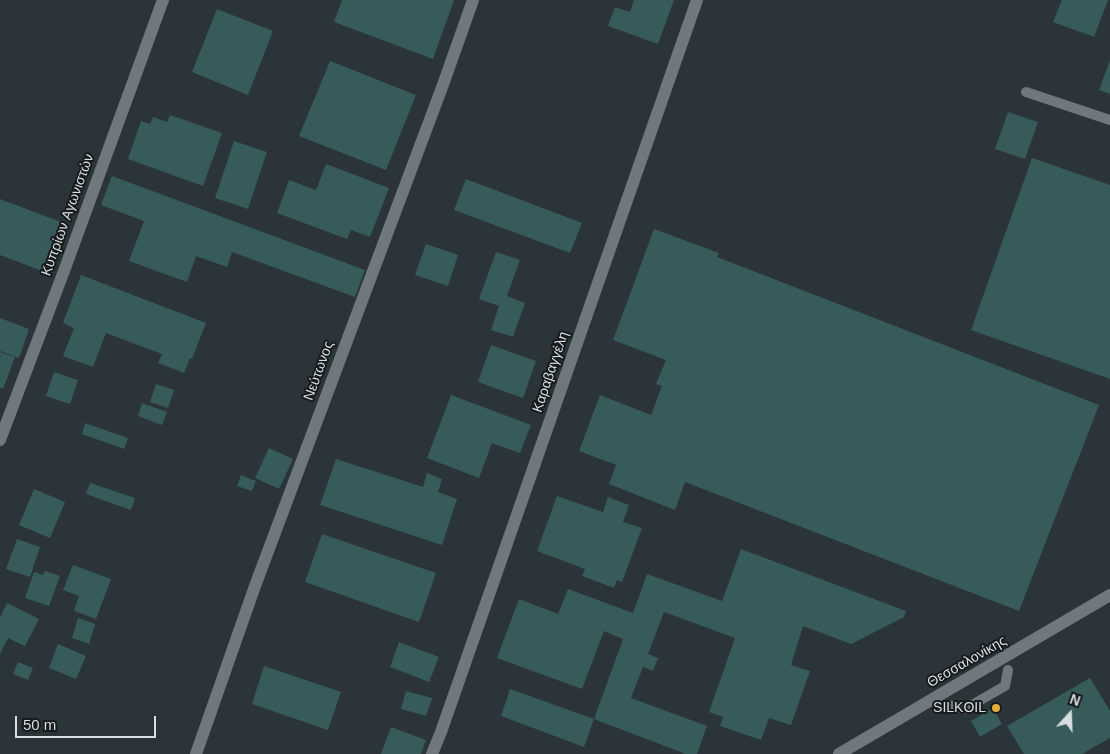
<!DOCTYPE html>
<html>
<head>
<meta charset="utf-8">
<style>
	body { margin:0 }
	#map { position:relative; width:1110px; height:754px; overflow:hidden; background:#2b3438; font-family:Helvetica,sans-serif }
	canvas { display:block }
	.north { position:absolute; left:1045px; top:689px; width:50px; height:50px; -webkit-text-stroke:4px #171b1d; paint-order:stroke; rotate:20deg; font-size:14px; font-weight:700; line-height:20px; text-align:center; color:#d8dee1 }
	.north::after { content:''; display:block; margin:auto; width:18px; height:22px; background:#d8dee1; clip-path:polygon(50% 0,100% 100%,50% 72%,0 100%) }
	.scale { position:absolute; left:15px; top:716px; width:141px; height:22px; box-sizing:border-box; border:2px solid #d8dee1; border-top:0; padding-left:6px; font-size:15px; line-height:18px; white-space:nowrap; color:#d8dee1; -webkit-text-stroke:4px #171b1d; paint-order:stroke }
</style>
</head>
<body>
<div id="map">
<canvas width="1110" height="754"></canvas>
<div class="north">N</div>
<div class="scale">50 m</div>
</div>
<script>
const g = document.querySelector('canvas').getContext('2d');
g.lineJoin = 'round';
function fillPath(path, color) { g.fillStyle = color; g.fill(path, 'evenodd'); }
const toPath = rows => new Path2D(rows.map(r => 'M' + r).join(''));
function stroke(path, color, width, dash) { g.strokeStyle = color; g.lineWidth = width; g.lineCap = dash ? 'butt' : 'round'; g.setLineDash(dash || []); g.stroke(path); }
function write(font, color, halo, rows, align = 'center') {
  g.font = font + ' Helvetica,sans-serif'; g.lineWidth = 4; g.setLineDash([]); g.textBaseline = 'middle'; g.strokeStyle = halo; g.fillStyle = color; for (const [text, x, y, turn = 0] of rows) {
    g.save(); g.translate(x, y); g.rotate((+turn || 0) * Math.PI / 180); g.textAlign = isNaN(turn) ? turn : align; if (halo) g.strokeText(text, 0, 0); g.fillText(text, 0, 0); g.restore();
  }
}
fillPath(toPath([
	[342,0,454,0,433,59,334,22],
	[634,0,674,0,658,44,608,26,615,7,630,12],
	[1062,0,1108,0,1094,37,1053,22],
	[217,9,273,31,248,95,192,72],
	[1110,60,1110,94,1099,90],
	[330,61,416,95,386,170,299,136],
	[1008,112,1038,122,1025,159,995,149],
	[170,115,222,133,203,186,128,159,141,121,150,124,153,117,167,122],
	[234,141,267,152,248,209,215,198],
	[1032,158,1110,185,1110,379,971,330],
	[326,164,389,188,370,237,351,230,347,239,277,213,289,180,316,190],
	[112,176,365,270,355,297,232,252,227,267,196,256,187,282,129,261,144,221,101,205],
	[466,179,582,223,570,253,454,210],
	[0,199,61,222,42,271,0,255],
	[654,229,719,253,717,257,1099,405,1019,611,685,482,675,510,609,484,616,465,579,451,600,395,651,415,662,386,656,384,666,360,613,340],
	[426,244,458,255,448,286,415,275],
	[496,252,520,260,507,296,525,303,513,337,491,330,499,306,479,299],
	[81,275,206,323,192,359,190,358,184,373,158,363,162,354,106,333,93,367,63,356,74,328,63,323],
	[0,318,29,329,19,358,0,351],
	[491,345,536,361,523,398,478,382],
	[0,352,15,357,3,389,0,388],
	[54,372,78,380,70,404,46,396],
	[156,384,174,390,168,408,150,402],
	[451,395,531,425,520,453,492,443,479,478,427,458],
	[142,403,167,412,162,425,138,416],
	[85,423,128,438,124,449,82,434],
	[269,448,293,459,279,489,255,478],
	[336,459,423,487,427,473,442,479,438,492,457,499,442,545,320,505],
	[241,475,256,481,252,491,237,486],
	[90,483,135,498,131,510,86,494],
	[34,489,65,502,50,538,19,525],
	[557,496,603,512,608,497,629,505,623,522,642,528,622,582,617,580,614,588,582,576,585,569,537,551],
	[322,534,436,573,419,622,305,582],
	[17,539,40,547,30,577,6,569],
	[741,549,906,611,904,617,851,644,803,626,791,665,810,671,791,725,769,718,761,740,720,726,723,717,709,712,735,638,664,612,648,654,658,658,653,671,643,667,631,698,707,726,697,754,686,754,594,719,623,639,604,631,582,689,497,658,519,599,558,614,568,589,633,613,647,574,722,601],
	[73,565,111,579,96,619,74,611,79,596,63,590],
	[45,571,60,576,49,606,25,598,34,572,43,575],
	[7,603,39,619,25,646,8,638,0,654,0,618],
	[78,618,95,624,89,644,72,638],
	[399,642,439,657,429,682,390,667],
	[58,644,86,656,76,679,49,668],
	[18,662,33,668,28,680,13,674],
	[264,666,341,692,328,730,252,704],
	[1090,678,1110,711,1110,738,1082,754,1024,754,1007,726],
	[510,689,594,719,584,747,501,716],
	[406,691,432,698,426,716,401,709],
	[993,708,1002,724,980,737,971,721],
	[391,727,426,740,421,754,381,754]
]), '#375b5b');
stroke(toPath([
	[1026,92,1110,120],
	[947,705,965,709,1005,686,1008,670]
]), '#6e787d', 10);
stroke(toPath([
	[0,440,64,271,163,0],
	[196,754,255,586,444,82,473,0],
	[432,754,441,732,697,0]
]), '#6e787d', 12);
stroke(toPath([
	[839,754,1110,595]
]), '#6e787d', 12);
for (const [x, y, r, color] of [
	[996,708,5,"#e3ae35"]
]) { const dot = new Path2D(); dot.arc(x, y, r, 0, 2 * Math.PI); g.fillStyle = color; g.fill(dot); stroke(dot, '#171b1d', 2); }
write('14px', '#d8dee1', '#171b1d', [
	["Κυπρίων Αγωνιστών",68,215,-70],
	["Νεύτωνος",319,371,-70],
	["Καραβαγγέλη",551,372,-71],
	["Θεσσαλονίκης",967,662,-30]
]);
write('14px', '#d8dee1', '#171b1d', [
	["SILKOIL",986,708]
], 'right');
</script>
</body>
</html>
